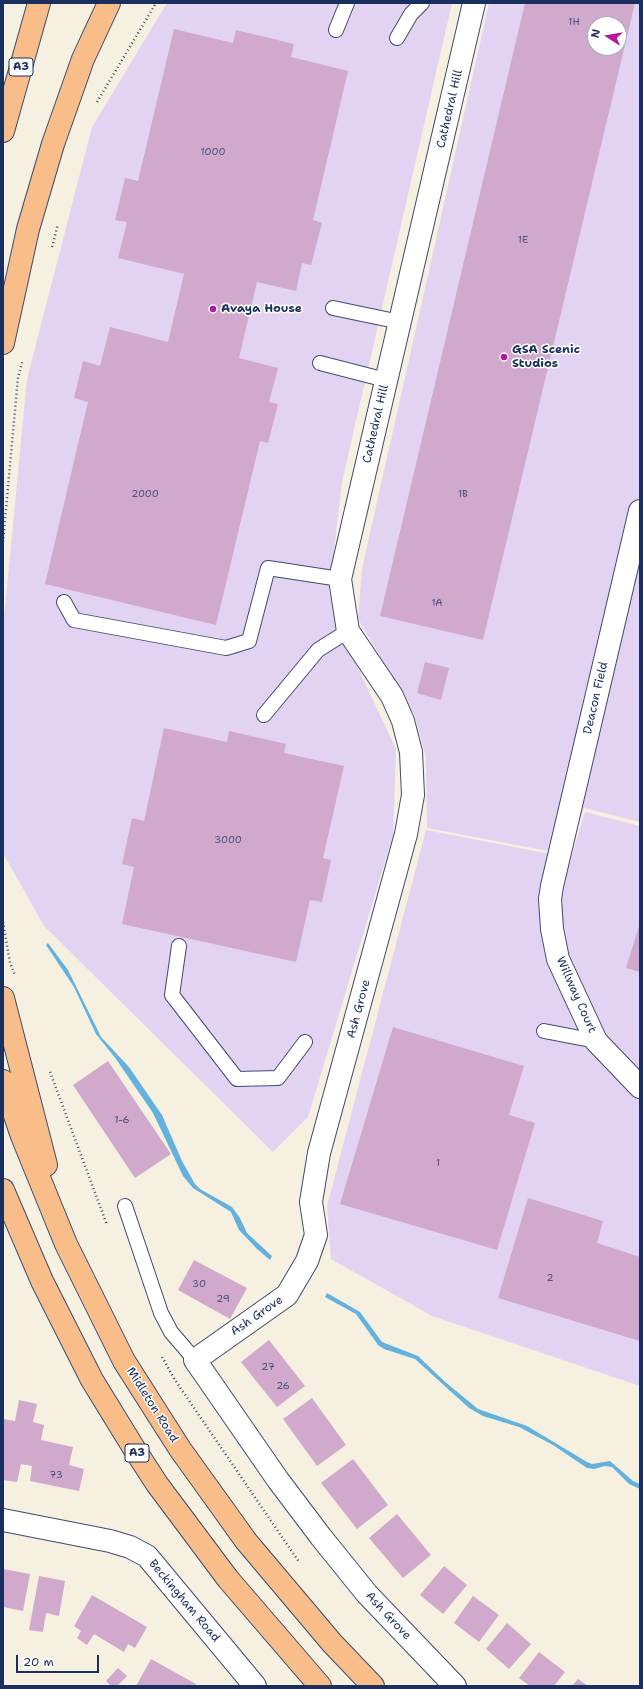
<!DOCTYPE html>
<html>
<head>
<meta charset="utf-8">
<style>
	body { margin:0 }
	#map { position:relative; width:643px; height:1689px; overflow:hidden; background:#f5f0df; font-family:"Shantell Sans",sans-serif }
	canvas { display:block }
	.frame { position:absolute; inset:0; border:4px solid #1b2f5e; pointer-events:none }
	.north { position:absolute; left:587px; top:16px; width:40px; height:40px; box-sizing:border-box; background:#fff; border:1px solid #a4acbf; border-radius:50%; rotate:282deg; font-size:11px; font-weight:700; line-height:16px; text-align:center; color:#1b2f5e }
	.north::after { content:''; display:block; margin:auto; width:14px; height:18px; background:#b5179e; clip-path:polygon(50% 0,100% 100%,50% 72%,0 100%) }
	.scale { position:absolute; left:16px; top:1655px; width:83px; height:18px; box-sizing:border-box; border:2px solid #1b2f5e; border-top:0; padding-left:5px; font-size:12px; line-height:14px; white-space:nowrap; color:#1b2f5e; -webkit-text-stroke:3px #fff; paint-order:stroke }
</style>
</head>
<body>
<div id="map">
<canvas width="643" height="1689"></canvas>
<div class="frame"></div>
<div class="north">N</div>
<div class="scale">20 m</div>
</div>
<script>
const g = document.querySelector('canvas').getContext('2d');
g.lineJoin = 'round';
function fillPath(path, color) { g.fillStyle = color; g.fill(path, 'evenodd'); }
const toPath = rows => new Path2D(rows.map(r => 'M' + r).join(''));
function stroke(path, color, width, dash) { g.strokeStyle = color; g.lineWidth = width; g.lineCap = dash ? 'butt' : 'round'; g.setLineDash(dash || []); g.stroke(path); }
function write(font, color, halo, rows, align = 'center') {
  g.font = font + ' "Shantell Sans",sans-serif'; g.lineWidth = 3; g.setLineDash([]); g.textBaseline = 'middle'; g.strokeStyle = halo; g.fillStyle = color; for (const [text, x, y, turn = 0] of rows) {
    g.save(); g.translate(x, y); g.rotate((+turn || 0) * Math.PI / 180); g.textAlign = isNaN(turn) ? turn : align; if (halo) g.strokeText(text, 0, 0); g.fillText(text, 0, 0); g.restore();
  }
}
fillPath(toPath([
	[167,3,452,3,342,482,329,593,356,664,396,749,393,835,308,1117,273,1152,44,926,3,853,3,629,27,379,92,127],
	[489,3,640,3,640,822,584,808,569,855,427,828,426,757,414,714,358,619,362,569],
	[595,24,619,24,619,48,595,48],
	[585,812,640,826,640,1386,432,1316,331,1259,327,1206,426,830,571,858]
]), '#e3d3f2');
fillPath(toPath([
	[48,943,68,970,101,1037,129,1067,162,1115,182,1161,195,1184,200,1189,232,1207,240,1218,247,1233,272,1256,270,1260,257,1249,239,1230,231,1212,193,1188,183,1176,153,1113,116,1059,96,1034,74,987,46,945],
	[327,1293,360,1312,382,1342,418,1356,444,1381,478,1409,527,1426,587,1462,592,1464,610,1461,633,1481,640,1484,640,1489,629,1484,612,1467,605,1466,594,1469,587,1468,553,1445,519,1427,483,1416,469,1408,415,1359,384,1349,378,1345,356,1314,325,1297]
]), '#64b1de');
fillPath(toPath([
	[525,3,635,3,483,640,380,616],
	[595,24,619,24,619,48,595,48],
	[174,29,233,43,236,30,294,44,291,57,348,71,313,220,322,223,311,265,302,263,296,291,257,282,239,358,278,368,269,402,278,404,268,443,260,441,216,625,45,584,88,402,74,398,83,361,100,366,110,327,168,342,184,274,118,258,127,222,115,220,125,178,138,181],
	[425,662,449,668,441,700,417,693],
	[164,728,227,742,229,731,286,744,284,753,344,766,323,858,331,860,322,902,310,900,296,962,122,924,134,867,122,864,132,818,144,821],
	[640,923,640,972,626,968],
	[393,1027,524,1066,509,1115,535,1123,497,1250,340,1204],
	[108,1061,171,1154,135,1178,73,1085],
	[528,1198,603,1221,597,1243,640,1257,640,1341,498,1298],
	[194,1260,247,1288,230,1319,178,1290],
	[269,1340,305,1386,277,1407,241,1362],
	[312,1398,346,1445,317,1466,283,1419],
	[19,1400,37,1404,33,1422,44,1425,41,1440,73,1447,69,1465,84,1469,79,1491,30,1481,32,1466,21,1464,17,1482,3,1480,3,1419,15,1421],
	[353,1459,388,1505,357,1529,321,1483],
	[397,1514,431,1555,403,1578,369,1538],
	[444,1566,467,1585,443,1614,420,1595],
	[3,1569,30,1574,23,1611,3,1607],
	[39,1576,65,1581,59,1616,46,1613,43,1632,29,1630],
	[92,1595,147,1627,135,1648,128,1644,124,1652,94,1634,87,1645,77,1638,81,1631,74,1626],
	[473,1596,499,1615,479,1642,454,1623],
	[507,1623,531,1644,509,1669,486,1649],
	[539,1652,565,1672,554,1686,530,1686,519,1678],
	[151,1659,196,1684,194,1686,136,1686],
	[118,1668,127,1676,117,1686,111,1686,106,1681],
	[578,1679,588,1686,572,1686]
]), '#d1a9cd');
const lane = toPath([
	[336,30,347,3],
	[397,38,411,14,422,3],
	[333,308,400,322],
	[320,363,386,380],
	[64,602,74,620,226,648,249,641,268,568,340,579],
	[264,715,318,650,348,631],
	[179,946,172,995,237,1079,278,1078,305,1042],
	[544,1031,596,1041],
	[125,1206,161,1313,171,1332,195,1360]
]);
const street = toPath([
	[640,511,552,886,550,899,552,929,558,959,596,1041,640,1087],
	[3,1520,110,1541,130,1547,147,1556,255,1686],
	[455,1686,367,1594,321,1537,278,1480,195,1360,287,1295,307,1261,316,1235,311,1202,319,1153,406,834,413,795,411,752,403,721,392,696,348,631,340,579,474,3]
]);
const highway = toPath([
	[3,131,39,3],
	[3,343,28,229,53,144,83,59,109,3],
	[3,998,46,1165],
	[3,1081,22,1136,66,1244,124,1361,180,1449,246,1541,332,1643,373,1686],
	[3,1190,42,1281,92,1380,135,1450,157,1484,228,1579,320,1686]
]);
stroke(lane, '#3c4c71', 16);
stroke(street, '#3c4c71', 24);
stroke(highway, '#3c4c71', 24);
stroke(toPath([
	[97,102,156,3],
	[52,247,58,224],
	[3,542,18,377,23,360],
	[3,922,10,963,15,975],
	[50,1072,107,1225],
	[162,1357,175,1380,299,1562]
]), '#3c4c71', 2.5, [1, 3]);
stroke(lane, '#fff', 14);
stroke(street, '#fff', 22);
stroke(highway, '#f8bd89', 22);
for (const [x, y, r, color] of [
	[213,309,4,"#b5179e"],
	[504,357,4,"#b5179e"]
]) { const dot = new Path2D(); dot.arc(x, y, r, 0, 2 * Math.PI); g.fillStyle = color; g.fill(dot); stroke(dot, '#fff', 1.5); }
write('10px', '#484e7a', null, [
	["1H",574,22],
	["1000",213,152],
	["1E",523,240],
	["2000",145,494],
	["1B",463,494],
	["1A",437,603],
	["3000",228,840],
	["1-6",122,1120],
	["1",438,1163],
	["2",550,1278],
	["30",199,1284],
	["29",223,1299],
	["27",268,1367],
	["26",283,1386],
	["73",56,1475]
]);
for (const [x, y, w] of [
	[21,67,24],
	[137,1453,24]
]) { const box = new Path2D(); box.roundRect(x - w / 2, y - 9, w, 18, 3); g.fillStyle = '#fff'; g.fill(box); stroke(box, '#1b2f5e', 1); }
write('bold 11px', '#1b2f5e', null, [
	["A3",21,67],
	["A3",137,1453]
]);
write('12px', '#1b2f5e', '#fff', [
	["Cathedral Hill",450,109,-77],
	["Cathedral Hill",376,424,-77],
	["Deacon Field",596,698,-77],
	["Willway Court",576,995,66],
	["Ash Grove",359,1009,-75],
	["Ash Grove",257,1316,-35],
	["Midleton Road",152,1405,58],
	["Beckingham Road",184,1601,50],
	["Ash Grove",388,1616,47]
]);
write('bold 12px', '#1b2f5e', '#fff', [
	["Avaya House",221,309],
	["GSA Scenic",512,350],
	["Studios",512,364]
], 'left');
</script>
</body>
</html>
